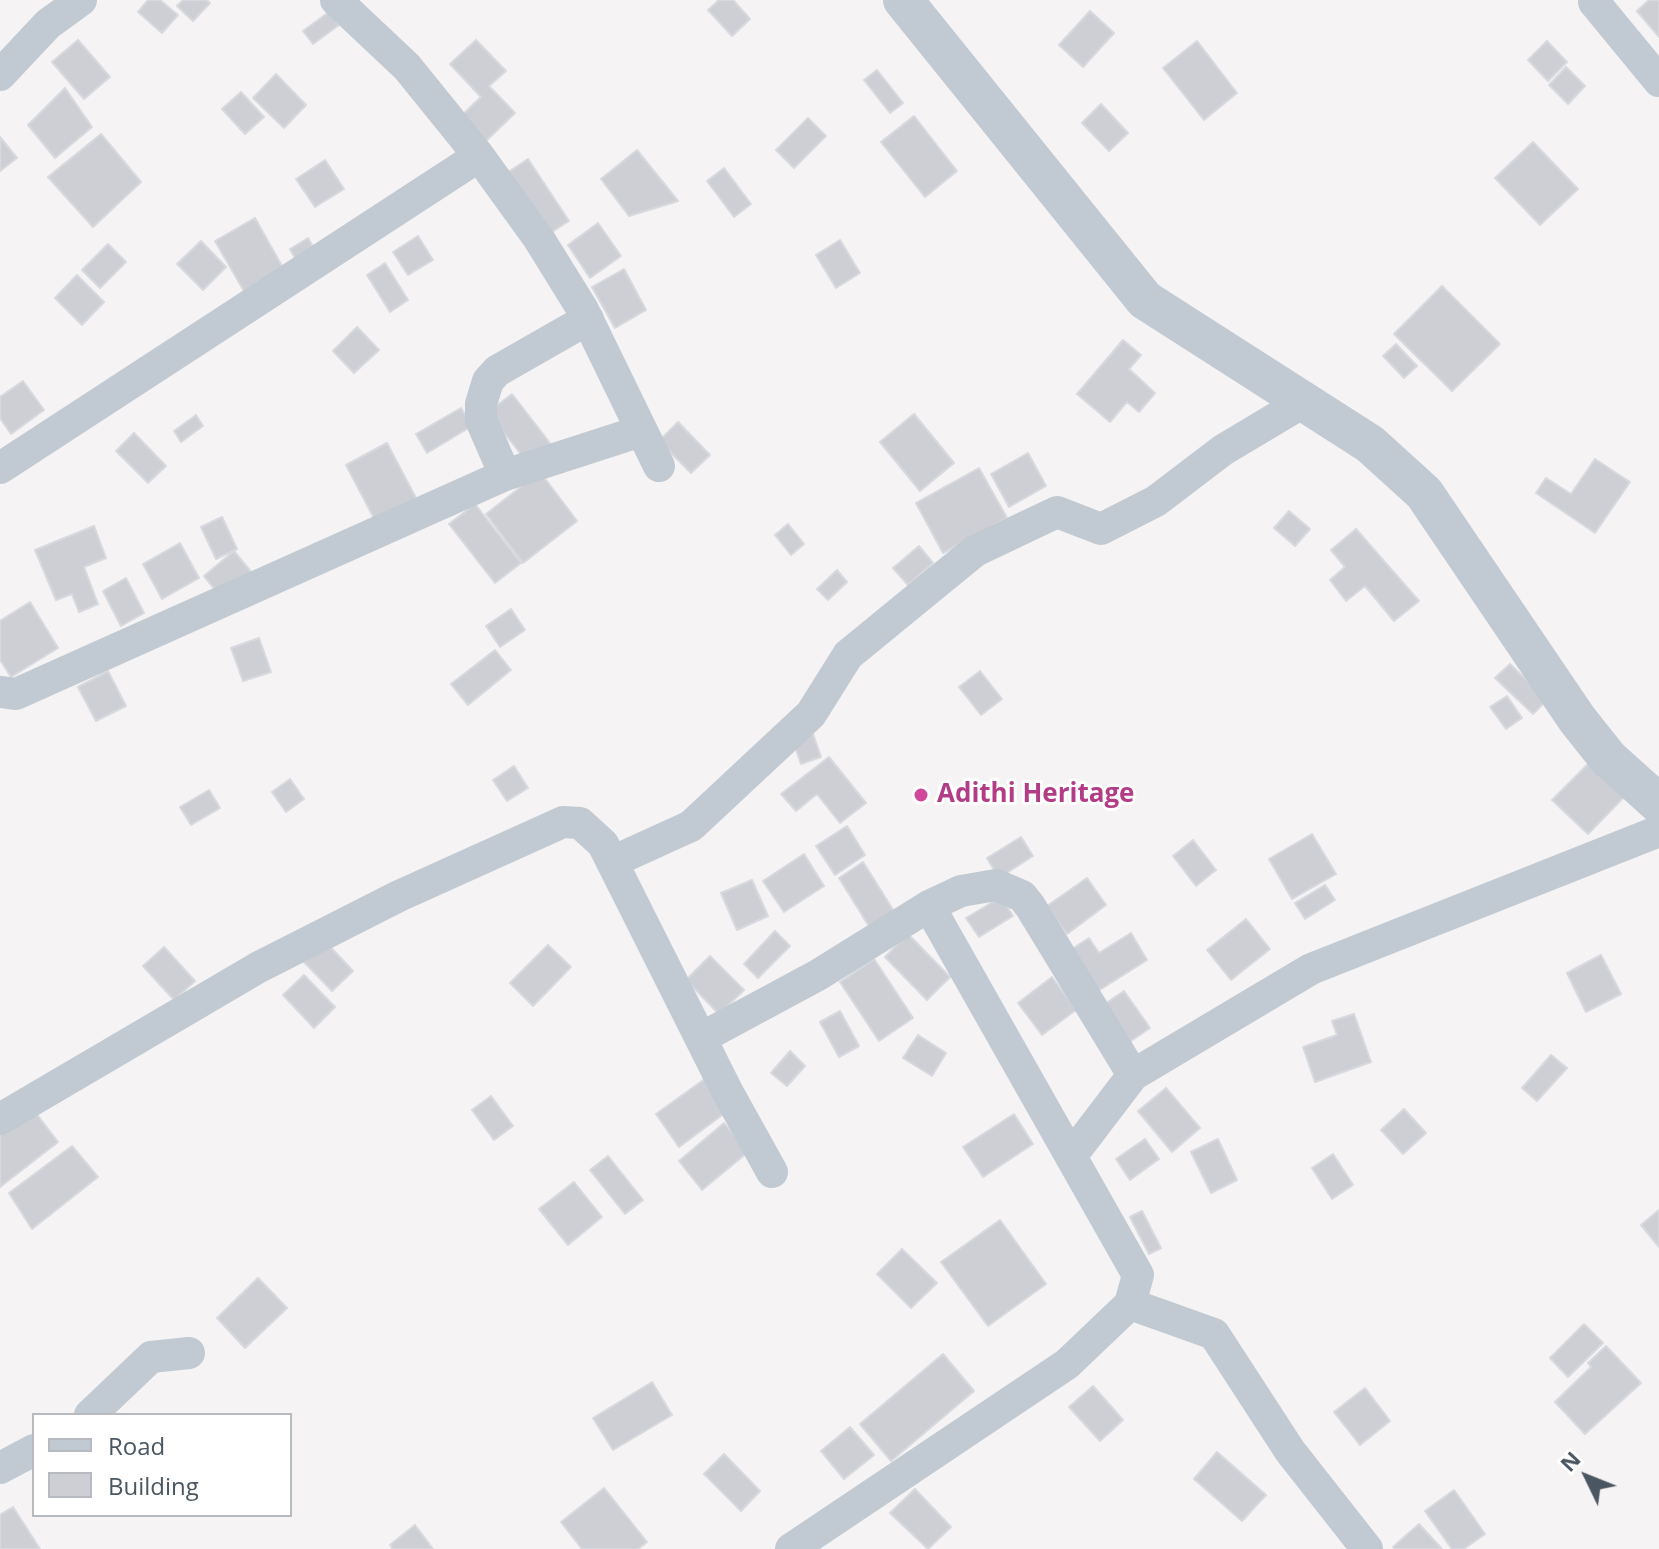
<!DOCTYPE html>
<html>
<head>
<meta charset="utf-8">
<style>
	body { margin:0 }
	#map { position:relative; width:1659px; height:1549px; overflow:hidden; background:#f5f3f3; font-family:"Open Sans",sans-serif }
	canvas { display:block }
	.legend { position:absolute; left:32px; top:1413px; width:260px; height:104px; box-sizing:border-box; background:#fff; border:2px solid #b7bbc0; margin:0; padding:10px 14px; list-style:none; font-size:24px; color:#4a5661 }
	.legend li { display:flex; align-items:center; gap:16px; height:40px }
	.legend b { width:40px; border:2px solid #b7bbc0 }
	.north { position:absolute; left:1547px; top:1437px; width:80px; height:80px; -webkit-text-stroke:6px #fff; paint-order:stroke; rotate:313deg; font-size:22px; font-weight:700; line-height:32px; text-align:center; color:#4a5661 }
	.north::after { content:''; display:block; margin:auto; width:28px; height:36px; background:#4a5661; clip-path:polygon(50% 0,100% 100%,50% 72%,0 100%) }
</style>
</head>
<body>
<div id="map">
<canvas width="1659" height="1549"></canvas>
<ul class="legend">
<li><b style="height:10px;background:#c1cad2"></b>Road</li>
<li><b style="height:22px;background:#cdcfd5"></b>Building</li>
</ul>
<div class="north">N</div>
</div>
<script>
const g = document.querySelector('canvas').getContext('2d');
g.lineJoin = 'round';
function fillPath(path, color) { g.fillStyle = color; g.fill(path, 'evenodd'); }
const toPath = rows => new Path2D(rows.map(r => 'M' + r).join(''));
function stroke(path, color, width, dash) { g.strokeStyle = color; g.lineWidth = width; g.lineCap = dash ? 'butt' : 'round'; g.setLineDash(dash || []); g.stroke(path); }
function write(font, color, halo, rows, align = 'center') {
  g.font = font + ' "Open Sans",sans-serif'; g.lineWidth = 6; g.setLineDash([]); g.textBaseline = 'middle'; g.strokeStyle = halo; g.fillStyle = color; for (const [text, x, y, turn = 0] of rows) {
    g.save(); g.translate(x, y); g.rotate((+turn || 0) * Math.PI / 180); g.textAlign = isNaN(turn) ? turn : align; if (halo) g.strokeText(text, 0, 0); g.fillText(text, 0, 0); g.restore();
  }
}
const building = toPath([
	[148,0,160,0,178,15,162,33,138,12,148,0],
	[183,0,207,0,210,3,193,21,177,6,183,0],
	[719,0,733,0,750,19,732,36,708,10,719,0],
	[1649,0,1659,0,1659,37,1637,11,1649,0],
	[1090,11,1114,33,1083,67,1059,45,1090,11],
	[329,12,339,25,313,44,303,31,329,12],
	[78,40,110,77,84,99,52,62,78,40],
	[476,40,506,71,489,86,515,113,485,142,461,116,481,97,450,64,476,40],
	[1197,41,1237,93,1204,120,1163,68,1197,41],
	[1547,41,1567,62,1548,81,1528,60,1547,41],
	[1566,67,1585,86,1568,104,1549,85,1566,67],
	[877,70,903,103,890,113,864,80,877,70],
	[276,74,306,105,284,128,253,98,276,74],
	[65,88,92,127,55,158,28,125,65,88],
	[241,92,264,117,245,134,222,109,241,92],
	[1101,104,1128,133,1109,151,1082,123,1101,104],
	[914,116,957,171,925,197,881,142,914,116],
	[808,118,826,136,794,168,776,150,808,118],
	[101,134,141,182,93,227,48,177,101,134],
	[0,137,17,158,0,171,0,137],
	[1533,142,1578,189,1540,225,1495,178,1533,142],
	[637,150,678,201,629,216,601,179,637,150],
	[528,159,569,221,544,237,504,175,528,159],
	[325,160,344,189,315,207,296,179,325,160],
	[724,168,751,204,734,217,707,181,724,168],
	[255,218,287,275,248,298,215,241,255,218],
	[598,223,621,256,590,278,568,245,598,223],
	[418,236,433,260,408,275,393,252,418,236],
	[308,238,319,257,300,267,290,249,308,238],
	[840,240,860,273,836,288,816,255,840,240],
	[201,241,226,267,203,290,177,264,201,241],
	[108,244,126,262,100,288,82,270,108,244],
	[385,263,408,300,390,312,367,275,385,263],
	[624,269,646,310,615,328,592,287,624,269],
	[77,275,104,302,82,325,55,298,77,275],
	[1442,286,1500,344,1452,391,1394,334,1442,286],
	[357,327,379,350,354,373,333,351,357,327],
	[1123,340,1141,355,1129,369,1155,393,1139,412,1127,402,1110,422,1077,394,1123,340],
	[1396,344,1417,366,1404,378,1383,356,1396,344],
	[23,381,44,410,11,434,0,418,0,397,23,381],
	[512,394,553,447,530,466,488,412,512,394],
	[461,408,472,426,427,453,416,434,461,408],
	[914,414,954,463,920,491,880,442,914,414],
	[196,415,203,426,181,442,174,431,196,415],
	[678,422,710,455,691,473,659,441,678,422],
	[134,433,166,466,148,483,116,451,134,433],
	[387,443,417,500,376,522,346,465,387,443],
	[1028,453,1046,486,1009,507,991,474,1028,453],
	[1595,459,1630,482,1595,533,1536,493,1546,478,1571,494,1595,459],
	[979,468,1007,518,943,553,916,503,979,468],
	[540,472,577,521,523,563,486,514,540,472],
	[475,504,521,563,495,583,449,524,475,504],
	[1289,511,1310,529,1295,546,1274,528,1289,511],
	[222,517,237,549,216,559,201,527,222,517],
	[788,524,804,544,791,555,775,535,788,524],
	[94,526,106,558,84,567,98,604,79,612,72,594,56,600,35,550,94,526],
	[1356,529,1419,601,1394,621,1365,586,1346,601,1330,580,1345,567,1331,550,1356,529],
	[180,543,199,578,162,599,143,564,180,543],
	[919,546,933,563,908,585,893,568,919,546],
	[234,551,252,573,222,598,204,576,234,551],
	[837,570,847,582,828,600,817,589,837,570],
	[126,578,144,613,121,626,103,591,126,578],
	[30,602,58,648,11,677,0,660,0,621,30,602],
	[511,609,525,630,500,647,486,626,511,609],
	[259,638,271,672,243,681,231,648,259,638],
	[495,650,511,670,468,705,451,684,495,650],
	[1510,664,1547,700,1533,714,1495,678,1510,664],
	[108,671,126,706,96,721,78,687,108,671],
	[980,671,1002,699,981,715,959,687,980,671],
	[1507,696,1522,718,1506,729,1490,707,1507,696],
	[812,731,821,757,801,764,792,738,812,731],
	[829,757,866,803,840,823,817,794,796,811,781,794,829,757],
	[1593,759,1628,793,1588,834,1552,800,1593,759],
	[514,766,528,788,507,801,493,780,514,766],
	[290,779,304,799,286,812,272,792,290,779],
	[209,790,220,808,191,825,180,807,209,790],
	[847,826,865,855,835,875,816,846,847,826],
	[1312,834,1336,874,1292,899,1269,859,1312,834],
	[1021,837,1033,856,999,878,987,858,1021,837],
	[1193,840,1216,870,1196,886,1173,856,1193,840],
	[804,854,824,886,784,912,763,881,804,854],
	[863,862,897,916,872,931,839,878,863,862],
	[1087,878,1106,905,1067,934,1047,906,1087,878],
	[752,880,768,916,737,930,721,893,752,880],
	[1325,885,1335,900,1305,919,1295,903,1325,885],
	[1001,897,1013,916,979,937,966,918,1001,897],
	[1246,919,1270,949,1231,980,1207,950,1246,919],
	[775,931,790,946,758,978,744,964,775,931],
	[1131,933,1147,960,1098,991,1072,949,1089,938,1099,953,1131,933],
	[908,934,950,977,927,1000,885,957,908,934],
	[322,938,353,971,332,991,301,959,322,938],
	[548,945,571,967,533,1006,510,983,548,945],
	[164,947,195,981,174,1000,143,966,164,947],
	[1601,955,1621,994,1586,1012,1567,973,1601,955],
	[710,956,744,990,719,1014,686,980,710,956],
	[874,959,913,1018,879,1041,840,982,874,959],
	[304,975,335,1007,314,1028,283,995,304,975],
	[1052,977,1076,1010,1042,1035,1018,1003,1052,977],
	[1124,991,1150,1028,1125,1045,1099,1008,1124,991],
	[840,1011,859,1046,839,1057,820,1022,840,1011],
	[1354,1014,1371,1062,1315,1082,1303,1047,1337,1035,1332,1021,1354,1014],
	[918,1035,946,1053,932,1076,903,1058,918,1035],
	[790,1051,805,1066,787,1086,771,1073,790,1051],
	[1551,1055,1567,1068,1537,1101,1522,1088,1551,1055],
	[706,1078,729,1110,679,1147,656,1114,706,1078],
	[1166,1088,1200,1128,1172,1152,1138,1111,1166,1088],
	[491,1096,513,1126,494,1140,472,1110,491,1096],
	[32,1108,58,1142,0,1187,0,1133,32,1108],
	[1404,1109,1426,1133,1403,1154,1381,1130,1404,1109],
	[1014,1114,1033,1144,983,1177,963,1147,1014,1114],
	[724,1123,748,1152,702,1190,679,1161,724,1123],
	[1145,1139,1159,1159,1130,1180,1116,1159,1145,1139],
	[1218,1139,1237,1180,1211,1193,1191,1152,1218,1139],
	[72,1146,98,1177,32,1229,9,1193,72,1146],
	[1333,1154,1353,1185,1332,1199,1312,1168,1333,1154],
	[608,1156,643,1200,625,1214,590,1170,608,1156],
	[574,1182,602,1217,568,1245,539,1209,574,1182],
	[1659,1210,1659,1247,1641,1225,1659,1210],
	[1142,1211,1161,1248,1149,1254,1130,1217,1142,1211],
	[1000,1220,1046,1284,988,1326,941,1262,1000,1220],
	[902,1249,937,1283,911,1308,877,1274,902,1249],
	[258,1278,287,1308,245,1348,217,1318,258,1278],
	[1584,1324,1603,1343,1568,1377,1550,1358,1584,1324],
	[1606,1346,1641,1383,1585,1434,1555,1402,1591,1367,1588,1363,1606,1346],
	[943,1354,974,1391,891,1461,860,1424,943,1354],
	[652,1382,672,1415,613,1450,593,1418,652,1382],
	[1093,1386,1123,1420,1100,1441,1069,1407,1093,1386],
	[1365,1388,1390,1421,1360,1445,1334,1412,1365,1388],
	[850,1427,874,1455,844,1479,821,1451,850,1427],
	[1217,1452,1266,1495,1242,1521,1194,1479,1217,1452],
	[724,1454,760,1491,741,1511,704,1474,724,1454],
	[604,1488,647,1542,638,1549,582,1549,561,1522,604,1488],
	[915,1489,951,1527,928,1549,890,1513,915,1489],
	[1454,1490,1485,1534,1464,1549,1452,1549,1425,1511,1454,1490],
	[13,1507,40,1549,0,1549,0,1515,13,1507],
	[1419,1524,1442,1549,1395,1549,1393,1547,1419,1524],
	[415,1525,433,1549,393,1549,390,1545,415,1525]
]);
fillPath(building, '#cdcfd5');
stroke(building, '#d7d9de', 2);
stroke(toPath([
	[336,0,407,67,479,156,539,239,583,310,659,466],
	[1597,0,1594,2,1659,81],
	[0,75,48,24,81,0],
	[0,468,479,156],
	[505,475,641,431],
	[0,692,16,694,505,475,481,420,481,404,488,381,497,371,588,319],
	[612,862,691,826,811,714,848,655,975,551,1057,512,1101,529,1156,501,1223,450,1305,401],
	[701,1038,818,975,929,906,961,891,996,885,1022,896,1030,906,1133,1075],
	[0,1119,259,967,399,896,563,822,580,823,603,844,727,1091,772,1172],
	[1072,1155,1133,1075,1311,969,1659,831],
	[1130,1304,1214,1334,1290,1451,1367,1549],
	[90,1415,151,1357,189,1353],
	[0,1468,34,1450],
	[791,1549,1067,1364,1130,1304,1138,1275,929,906]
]), '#c1cad2', 32);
stroke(toPath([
	[903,0,1145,300,1370,444,1424,493,1577,719,1608,758,1659,804]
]), '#c1cad2', 40);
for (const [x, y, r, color] of [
	[921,795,8,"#d1479c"]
]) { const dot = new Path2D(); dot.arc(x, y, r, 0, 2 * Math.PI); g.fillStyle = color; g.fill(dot); stroke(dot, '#fff', 3); }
write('bold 26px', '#b23c85', '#fff', [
	["Adithi Heritage",937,795]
], 'left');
</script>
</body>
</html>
